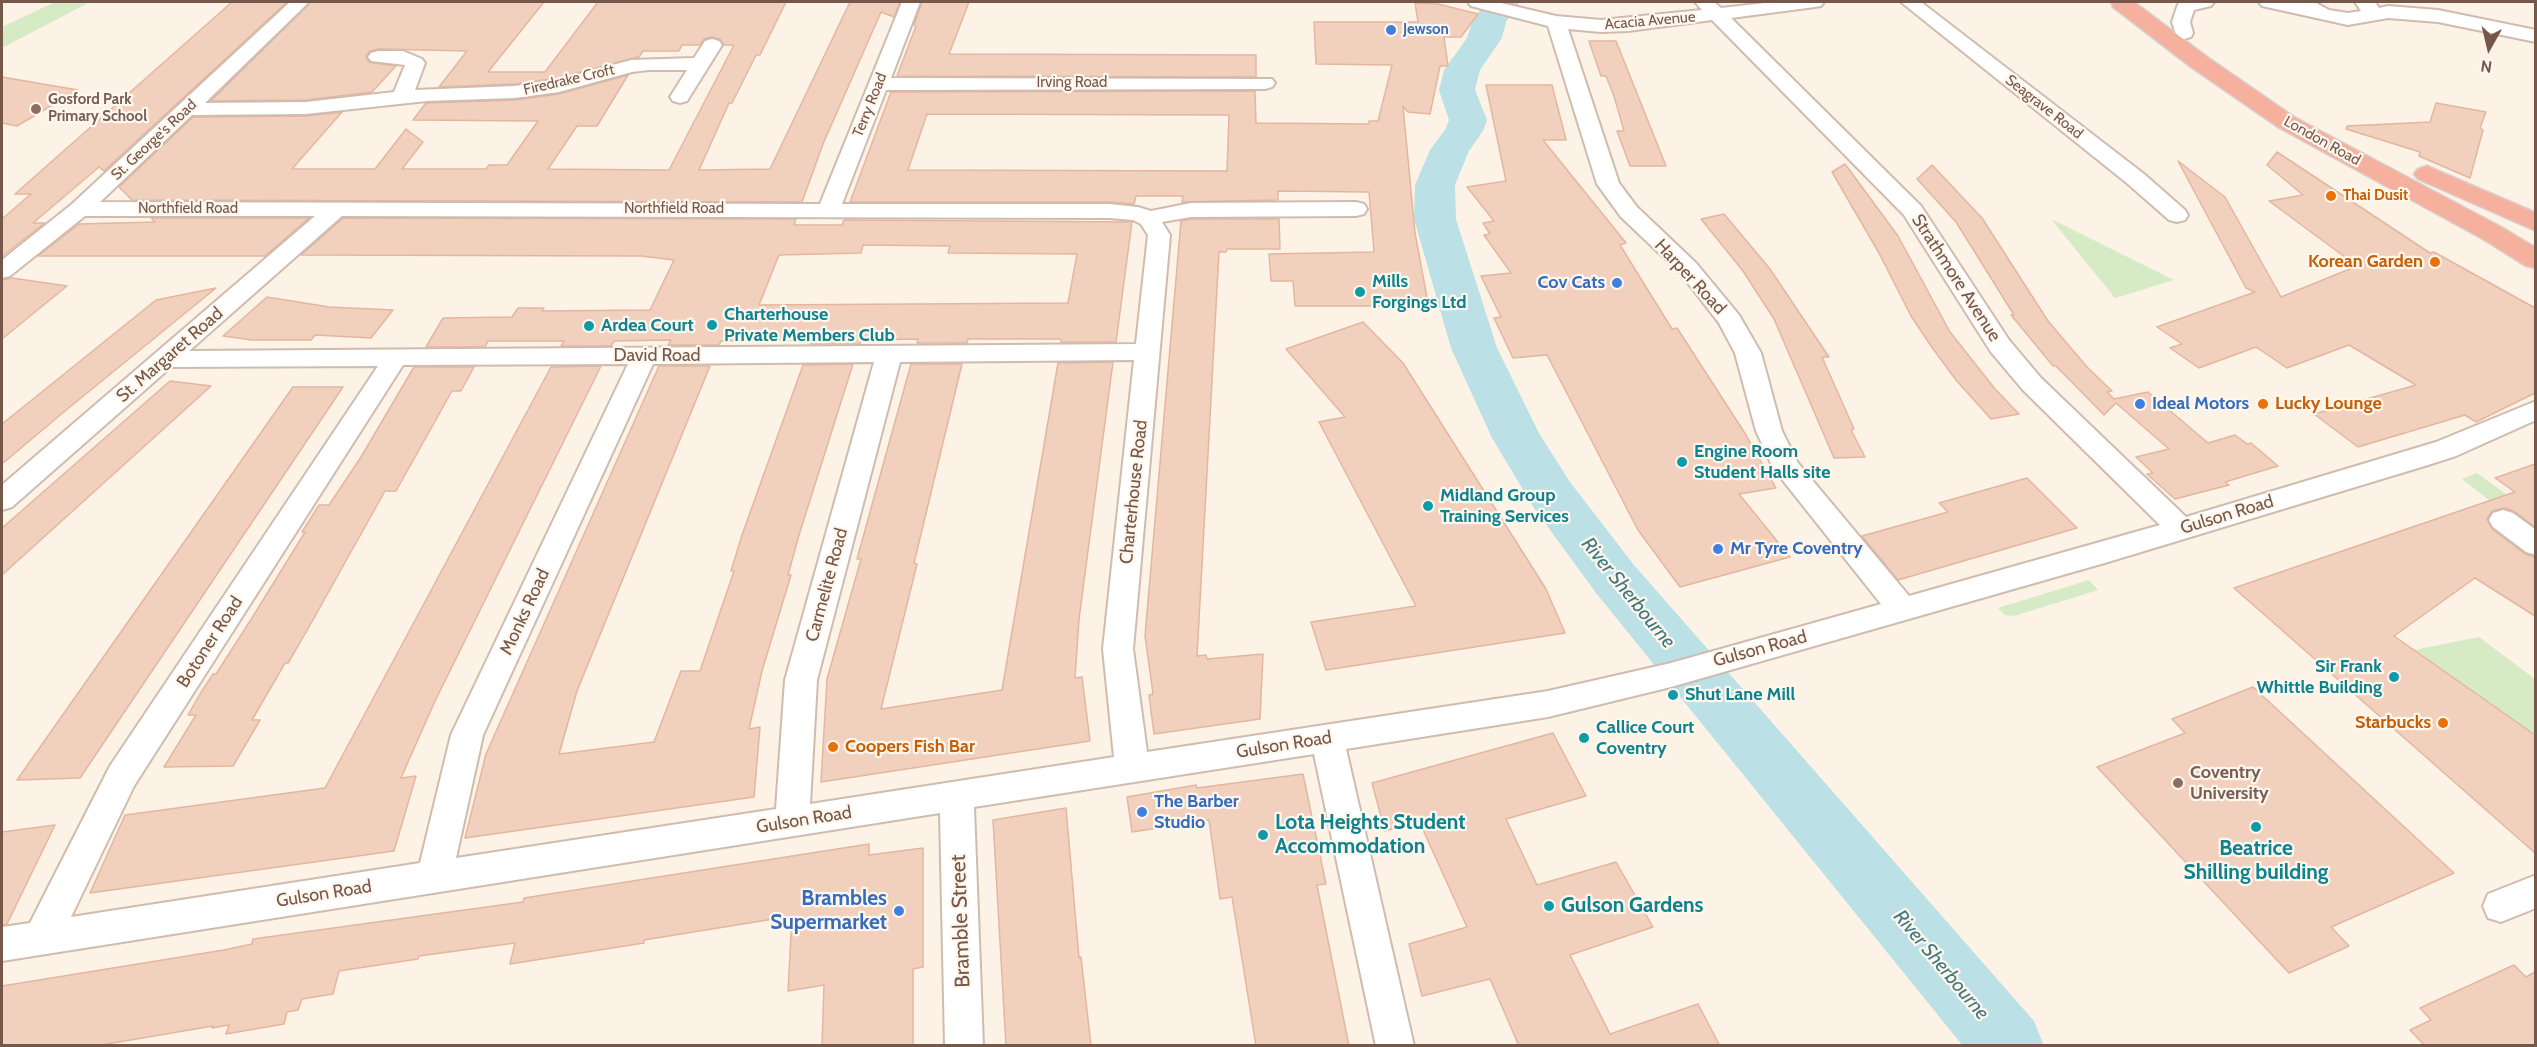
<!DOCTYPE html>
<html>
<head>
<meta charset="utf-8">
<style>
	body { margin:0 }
	#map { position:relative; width:2537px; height:1047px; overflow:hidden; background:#fcf3e6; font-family:Cabin,sans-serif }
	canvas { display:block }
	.frame { position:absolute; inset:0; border:3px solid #76584b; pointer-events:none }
	.north { position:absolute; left:2459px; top:18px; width:60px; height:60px; -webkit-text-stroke:4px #fff7ed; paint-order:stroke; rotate:188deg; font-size:16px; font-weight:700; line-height:24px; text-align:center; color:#76584b }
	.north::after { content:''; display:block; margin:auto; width:21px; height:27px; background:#76584b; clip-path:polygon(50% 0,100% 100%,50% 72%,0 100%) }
</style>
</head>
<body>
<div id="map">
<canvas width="2537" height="1047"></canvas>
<div class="frame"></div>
<div class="north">N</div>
</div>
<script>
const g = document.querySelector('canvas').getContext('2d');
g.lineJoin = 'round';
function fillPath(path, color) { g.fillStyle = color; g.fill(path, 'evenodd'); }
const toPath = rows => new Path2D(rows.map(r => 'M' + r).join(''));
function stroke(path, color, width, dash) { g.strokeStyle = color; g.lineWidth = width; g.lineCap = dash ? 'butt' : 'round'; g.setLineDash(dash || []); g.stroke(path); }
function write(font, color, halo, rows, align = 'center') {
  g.font = font + ' Cabin,sans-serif'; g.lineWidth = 4.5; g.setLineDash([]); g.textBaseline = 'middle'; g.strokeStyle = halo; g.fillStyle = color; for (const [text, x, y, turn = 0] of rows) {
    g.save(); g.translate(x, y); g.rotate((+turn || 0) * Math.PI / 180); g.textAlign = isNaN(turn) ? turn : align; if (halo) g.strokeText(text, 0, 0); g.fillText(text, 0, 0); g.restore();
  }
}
fillPath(toPath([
	[55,2,90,2,2,48,2,27],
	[2051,219,2055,221,2174,280,2115,298],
	[2477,473,2535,515,2535,536,2462,479],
	[2089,580,2098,590,2014,616,2005,615,1998,608],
	[2479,637,2535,679,2535,735,2414,650]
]), '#d5eac5');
fillPath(toPath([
	[1486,2,1520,2,1506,22,1502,38,1480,70,1475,90,1487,120,1483,131,1469,151,1455,185,1456,219,1497,348,1540,435,1570,482,1634,565,2034,1021,2044,1046,1963,1046,1596,593,1534,508,1492,438,1451,348,1414,219,1415,185,1430,150,1445,130,1449,120,1439,90,1444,70,1467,38,1472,22,1486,2]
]), '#bbe1e6');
const building = toPath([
	[232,2,287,2,104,171,99,167,33,223,45,223,2,256,2,219,31,194,15,194,232,2],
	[311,2,544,2,488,72,545,72,598,2,786,2,760,55,756,55,732,103,729,103,699,170,770,169,850,2,900,2,894,17,881,12,823,144,802,202,132,200,119,187,193,117,306,116,342,112,292,169,375,169,406,129,423,142,402,169,486,169,489,165,507,165,538,121,413,120,426,103,515,100,559,94,628,75,597,126,577,126,548,169,669,170,733,47,733,45,724,45,720,39,711,37,704,39,700,45,682,45,679,51,643,51,639,57,558,78,515,84,439,87,467,51,378,49,370,51,366,56,369,62,396,66,372,92,306,100,211,101,311,2],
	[922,2,969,2,949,54,1256,55,1256,77,897,76,916,26,914,25,922,2],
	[1415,3,1438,4,1478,14,1461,37,1444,37,1448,66,1440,66,1430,114,1408,112,1403,106,1415,233,1428,303,1393,306,1295,306,1293,281,1271,281,1269,254,1374,252,1369,192,1278,191,1278,200,1182,202,1183,196,1136,196,1134,204,1109,202,850,202,891,92,1255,91,1256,123,1369,124,1369,121,1378,121,1392,65,1316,64,1314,22,1418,22,1415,3],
	[927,114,1229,115,1227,171,908,170,927,114],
	[1589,41,1616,41,1666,166,1630,166,1617,131,1624,131,1614,96,1606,76,1601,76,1589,41],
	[2,77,78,90,17,126,2,123,2,77],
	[1486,85,1552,85,1566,140,1543,140,1626,243,1620,245,1672,329,1677,328,1746,435,1776,488,1739,494,1790,557,1680,587,1638,530,1547,355,1513,358,1494,318,1501,317,1481,276,1511,273,1484,235,1490,234,1483,223,1494,221,1467,187,1506,181,1486,85],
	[2436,103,2486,112,2480,128,2483,130,2470,178,2419,156,2420,152,2346,129,2347,126,2430,122,2436,103],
	[2277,152,2430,253,2434,252,2535,308,2535,393,2476,422,2465,415,2358,447,2314,414,2416,385,2349,345,2287,368,2256,347,2199,368,2170,348,2182,344,2157,327,2255,292,2246,288,2178,161,2225,197,2281,297,2357,266,2269,201,2303,195,2267,165,2277,152],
	[1845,164,1898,236,1950,332,1995,389,2019,414,1991,419,1956,380,1931,346,1911,316,1879,253,1832,172,1845,164],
	[1932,165,1982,218,2048,321,2087,367,2112,391,2107,392,2114,399,2148,392,2208,443,2235,435,2247,444,2251,443,2278,466,2225,482,2229,485,2175,499,2147,474,2153,473,2136,457,2169,449,2116,403,2104,415,2056,366,2053,366,2011,315,2014,315,1956,222,1917,179,1932,165],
	[1724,214,1770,269,1829,357,1822,357,1854,429,1851,430,1865,457,1834,458,1774,319,1743,271,1701,219,1724,214],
	[151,218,309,218,265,256,38,256,79,224,155,222,151,218],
	[343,218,796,219,794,225,842,225,844,220,1132,222,1116,342,1061,342,1061,339,968,339,967,343,917,343,918,339,861,340,860,344,810,344,811,340,748,340,721,341,719,345,668,345,671,340,614,341,611,346,561,346,564,341,488,341,485,347,426,347,443,318,512,317,518,308,544,308,542,311,650,310,674,260,641,256,301,255,343,218],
	[863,245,950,246,948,253,1077,254,1068,303,759,305,779,255,861,253,863,245],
	[1191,219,1279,219,1280,249,1227,249,1226,252,1219,252,1197,656,1206,655,1207,659,1263,654,1260,719,1154,734,1149,695,1153,694,1145,636,1181,221,1191,219],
	[12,278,67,286,2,339,2,280,12,278],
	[216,288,65,411,2,464,2,424,156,300,216,288],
	[267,297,329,307,393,310,371,338,315,335,311,340,252,340,223,336,267,297],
	[1363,322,1403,363,1546,589,1565,633,1326,670,1311,622,1416,606,1319,422,1345,417,1286,349,1363,322],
	[1113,362,1079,619,1075,678,1082,677,1090,741,821,782,827,679,861,559,857,559,911,364,962,364,914,563,917,564,881,709,1002,690,1058,363,1113,362],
	[853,364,799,535,788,575,791,575,762,671,749,729,760,727,754,797,465,838,486,754,659,366,710,366,577,691,559,754,654,742,681,671,700,671,734,571,731,571,742,535,803,365,853,364],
	[601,366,435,701,401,778,416,776,394,851,90,893,125,815,325,788,551,367,601,366],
	[414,367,474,367,461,391,452,391,396,491,385,491,309,627,288,663,285,663,252,720,260,720,233,766,164,767,196,715,188,715,200,694,213,674,216,674,252,618,305,532,302,532,319,505,329,505,361,457,414,367],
	[170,381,211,386,2,575,2,528,170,381],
	[293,387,343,387,80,778,17,780,293,387],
	[2535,464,2535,527,2514,511,2504,508,2492,511,2487,519,2492,529,2525,554,2535,557,2535,616,2475,578,2394,636,2535,735,2535,853,2234,588,2515,492,2495,478,2535,464],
	[2027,478,2077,528,1898,580,1862,536,1948,512,1939,503,2027,478],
	[2253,687,2454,873,2331,927,2349,946,2289,973,2097,767,2185,733,2172,719,2253,687],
	[1553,733,1586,796,1506,819,1537,885,1616,862,1653,927,1570,955,1610,1034,1698,1004,1720,1046,1519,1046,1490,979,1422,996,1409,944,1467,927,1419,821,1385,831,1372,783,1553,733],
	[1303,774,1326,884,1317,885,1349,1046,1256,1046,1232,897,1220,899,1209,820,1132,832,1127,797,1196,785,1197,788,1303,774],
	[1066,808,1079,958,1081,957,1091,1046,1006,1046,993,820,1066,808],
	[55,825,7,924,2,925,2,832,55,825],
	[869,844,869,855,923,848,923,967,913,969,913,1046,822,1046,824,985,788,991,792,916,644,940,644,943,510,964,515,943,419,956,418,959,339,971,333,994,302,999,298,1010,287,1012,284,1024,226,1034,229,1025,212,1028,213,1026,95,1046,2,1046,2,986,224,950,252,944,253,939,523,902,524,898,869,844],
	[2514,965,2526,977,2535,972,2535,1046,2425,1046,2410,1030,2431,1020,2420,1008,2514,965]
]);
fillPath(building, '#f2d0be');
stroke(building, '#e4b69f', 1.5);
const minor = toPath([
	[290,2,309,2,205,103,306,102,394,92,405,65,371,61,368,57,371,53,378,51,403,51,422,59,425,63,415,90,515,86,558,80,631,60,694,58,705,41,712,39,719,41,722,45,687,101,680,103,673,101,670,97,687,70,649,70,632,72,559,92,515,98,427,101,306,114,192,115,100,202,820,204,902,2,920,2,891,78,1272,79,1275,83,1272,87,1265,89,886,90,842,204,1109,204,1138,207,1151,211,1191,203,1356,202,1364,204,1367,209,1364,214,1356,216,1191,217,1162,222,1170,235,1133,649,1147,752,1548,691,1671,663,1881,604,1773,468,1756,431,1735,353,1719,323,1680,273,1621,217,1597,184,1548,26,1471,6,1468,2,1497,2,1556,16,1601,20,1702,10,1695,2,1714,2,1721,8,1774,2,1824,2,1821,6,1815,7,1731,18,1921,206,2009,340,2041,378,2186,517,2436,442,2536,401,2536,420,2456,456,2428,465,2108,562,1671,687,1548,717,1346,749,1414,1046,1376,1046,1314,754,974,807,983,1046,945,1046,940,813,2,961,2,927,30,923,110,766,378,366,171,367,12,507,2,510,2,485,315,216,85,216,10,276,2,278,2,260,72,204,290,2],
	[1712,20,1904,215,1991,352,2023,390,2160,525,1909,596,1798,463,1782,431,1761,353,1739,315,1696,263,1637,207,1619,183,1568,29,1601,32,1628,31,1712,20],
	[342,216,1109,218,1133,220,1141,224,1148,235,1136,344,189,351,342,216],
	[1134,360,1103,649,1114,757,810,804,817,680,900,362,1134,360],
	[874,362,785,680,776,809,456,858,483,735,653,364,874,362],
	[628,364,451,735,420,863,71,917,134,786,403,365,628,364],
	[1901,2,1921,2,2144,174,2185,210,2188,215,2185,220,2177,222,2169,220,2128,184,1901,2],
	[2186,2,2214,2,2211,6,2194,10,2190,22,2193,33,2191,37,2184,39,2177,37,2172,22,2177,7,2179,3,2186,2],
	[2259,2,2314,2,2329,10,2348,13,2361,11,2355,2,2375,2,2379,8,2388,6,2438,10,2536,30,2536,42,2438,22,2388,18,2348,25,2262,6,2259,2],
	[2503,510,2513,513,2536,530,2536,555,2526,552,2493,527,2489,520,2493,513,2503,510],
	[2536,875,2536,908,2501,922,2488,918,2483,906,2488,894,2536,875]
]);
const highway = toPath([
	[2111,2,2134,2,2207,57,2294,117,2501,227,2536,248,2536,268,2526,266,2483,239,2278,127,2191,67,2113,7,2111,2],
	[2427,166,2536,213,2536,231,2418,179,2414,174,2418,169,2427,166]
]);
stroke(minor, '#d0bcaf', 4);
stroke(highway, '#d9d0cd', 3);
fillPath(minor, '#fff');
fillPath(highway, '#f6b19e');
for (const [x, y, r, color] of [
	[1391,30,6,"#3f7fe0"],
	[36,109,6,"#8d6e63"],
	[2331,196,6,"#e8710a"],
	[2435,262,6,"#e8710a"],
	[1617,283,6,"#3f7fe0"],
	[1360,292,6,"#0f9aa8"],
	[712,325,6,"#0f9aa8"],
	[589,326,6,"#0f9aa8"],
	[2140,404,6,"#3f7fe0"],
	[2263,404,6,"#e8710a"],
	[1682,462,6,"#0f9aa8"],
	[1428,506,6,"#0f9aa8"],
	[1718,549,6,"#3f7fe0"],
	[2394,677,6,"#0f9aa8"],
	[1673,695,6,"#0f9aa8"],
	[2443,723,6,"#e8710a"],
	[1584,738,6,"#0f9aa8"],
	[833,747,6,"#e8710a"],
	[2178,783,6,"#8d6e63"],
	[1142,812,6,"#3f7fe0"],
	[2256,827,6,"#0f9aa8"],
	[1263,835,6,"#0f9aa8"],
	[1549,906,6,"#0f9aa8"],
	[899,911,6,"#3f7fe0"]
]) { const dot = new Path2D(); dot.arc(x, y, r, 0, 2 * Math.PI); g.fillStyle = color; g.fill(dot); stroke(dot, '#fff7ed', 2); }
write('15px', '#76584b', '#fff7ed', [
	["Acacia Avenue",1650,21,-5],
	["Firedrake Croft",569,80,-13],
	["Irving Road",1072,83],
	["Terry Road",870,105,-68],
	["Seagrave Road",2044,107,38],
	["St. George's Road",154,140,-43],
	["London Road",2322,141,29],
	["Northfield Road",188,209],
	["Northfield Road",674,209]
]);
write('bold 15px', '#366cbe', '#fff7ed', [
	["Jewson",1403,30]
], 'left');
write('bold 15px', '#785e54', '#fff7ed', [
	["Gosford Park",48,100],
	["Primary School",48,117]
], 'left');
write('bold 15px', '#c56008', '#fff7ed', [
	["Thai Dusit",2343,196]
], 'left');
write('bold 18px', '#c56008', '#fff7ed', [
	["Korean Garden",2423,262],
	["Lucky Lounge",2275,404,"left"],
	["Starbucks",2431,723],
	["Coopers Fish Bar",845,747,"left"]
], 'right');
write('18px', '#76584b', '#fff7ed', [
	["Harper Road",1690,277,47],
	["Strathmore Avenue",1956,278,57],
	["St. Margaret Road",170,355,-41],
	["David Road",657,356],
	["Charterhouse Road",1134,492,-84],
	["Gulson Road",2227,515,-17],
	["Carmelite Road",827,585,-75],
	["Monks Road",525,612,-65],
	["Botoner Road",210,642,-57],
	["Gulson Road",1760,649,-15],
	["Gulson Road",1284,745,-9],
	["Gulson Road",804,820,-9],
	["Gulson Road",324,894,-9]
]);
write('bold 18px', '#0d838f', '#fff7ed', [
	["Mills",1372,282],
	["Forgings Ltd",1372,303],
	["Charterhouse",724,315],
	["Private Members Club",724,336],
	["Ardea Court",601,326],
	["Engine Room",1694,452],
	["Student Halls site",1694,473],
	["Midland Group",1440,496],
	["Training Services",1440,517],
	["Sir Frank",2382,667,"right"],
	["Whittle Building",2382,688,"right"],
	["Shut Lane Mill",1685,695],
	["Callice Court",1596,728],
	["Coventry",1596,749]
], 'left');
write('bold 18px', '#366cbe', '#fff7ed', [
	["Cov Cats",1605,283,"right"],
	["Ideal Motors",2152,404],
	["Mr Tyre Coventry",1730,549],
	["The Barber",1154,802],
	["Studio",1154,823]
], 'left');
write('bold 18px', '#785e54', '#fff7ed', [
	["Coventry",2190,773],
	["University",2190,794]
], 'left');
write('italic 20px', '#427a82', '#fff7ed', [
	["River Sherbourne",1628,593,51],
	["River Sherbourne",1941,965,50]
]);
write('bold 21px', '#0d838f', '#fff7ed', [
	["Lota Heights Student",1275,823],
	["Accommodation",1275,847],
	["Beatrice",2256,849,"center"],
	["Shilling building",2256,873,"center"],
	["Gulson Gardens",1561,906]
], 'left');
write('bold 21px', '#366cbe', '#fff7ed', [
	["Brambles",887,899],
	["Supermarket",887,923]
], 'right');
write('21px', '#76584b', '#fff7ed', [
	["Bramble Street",961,921,-92]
]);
</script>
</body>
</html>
